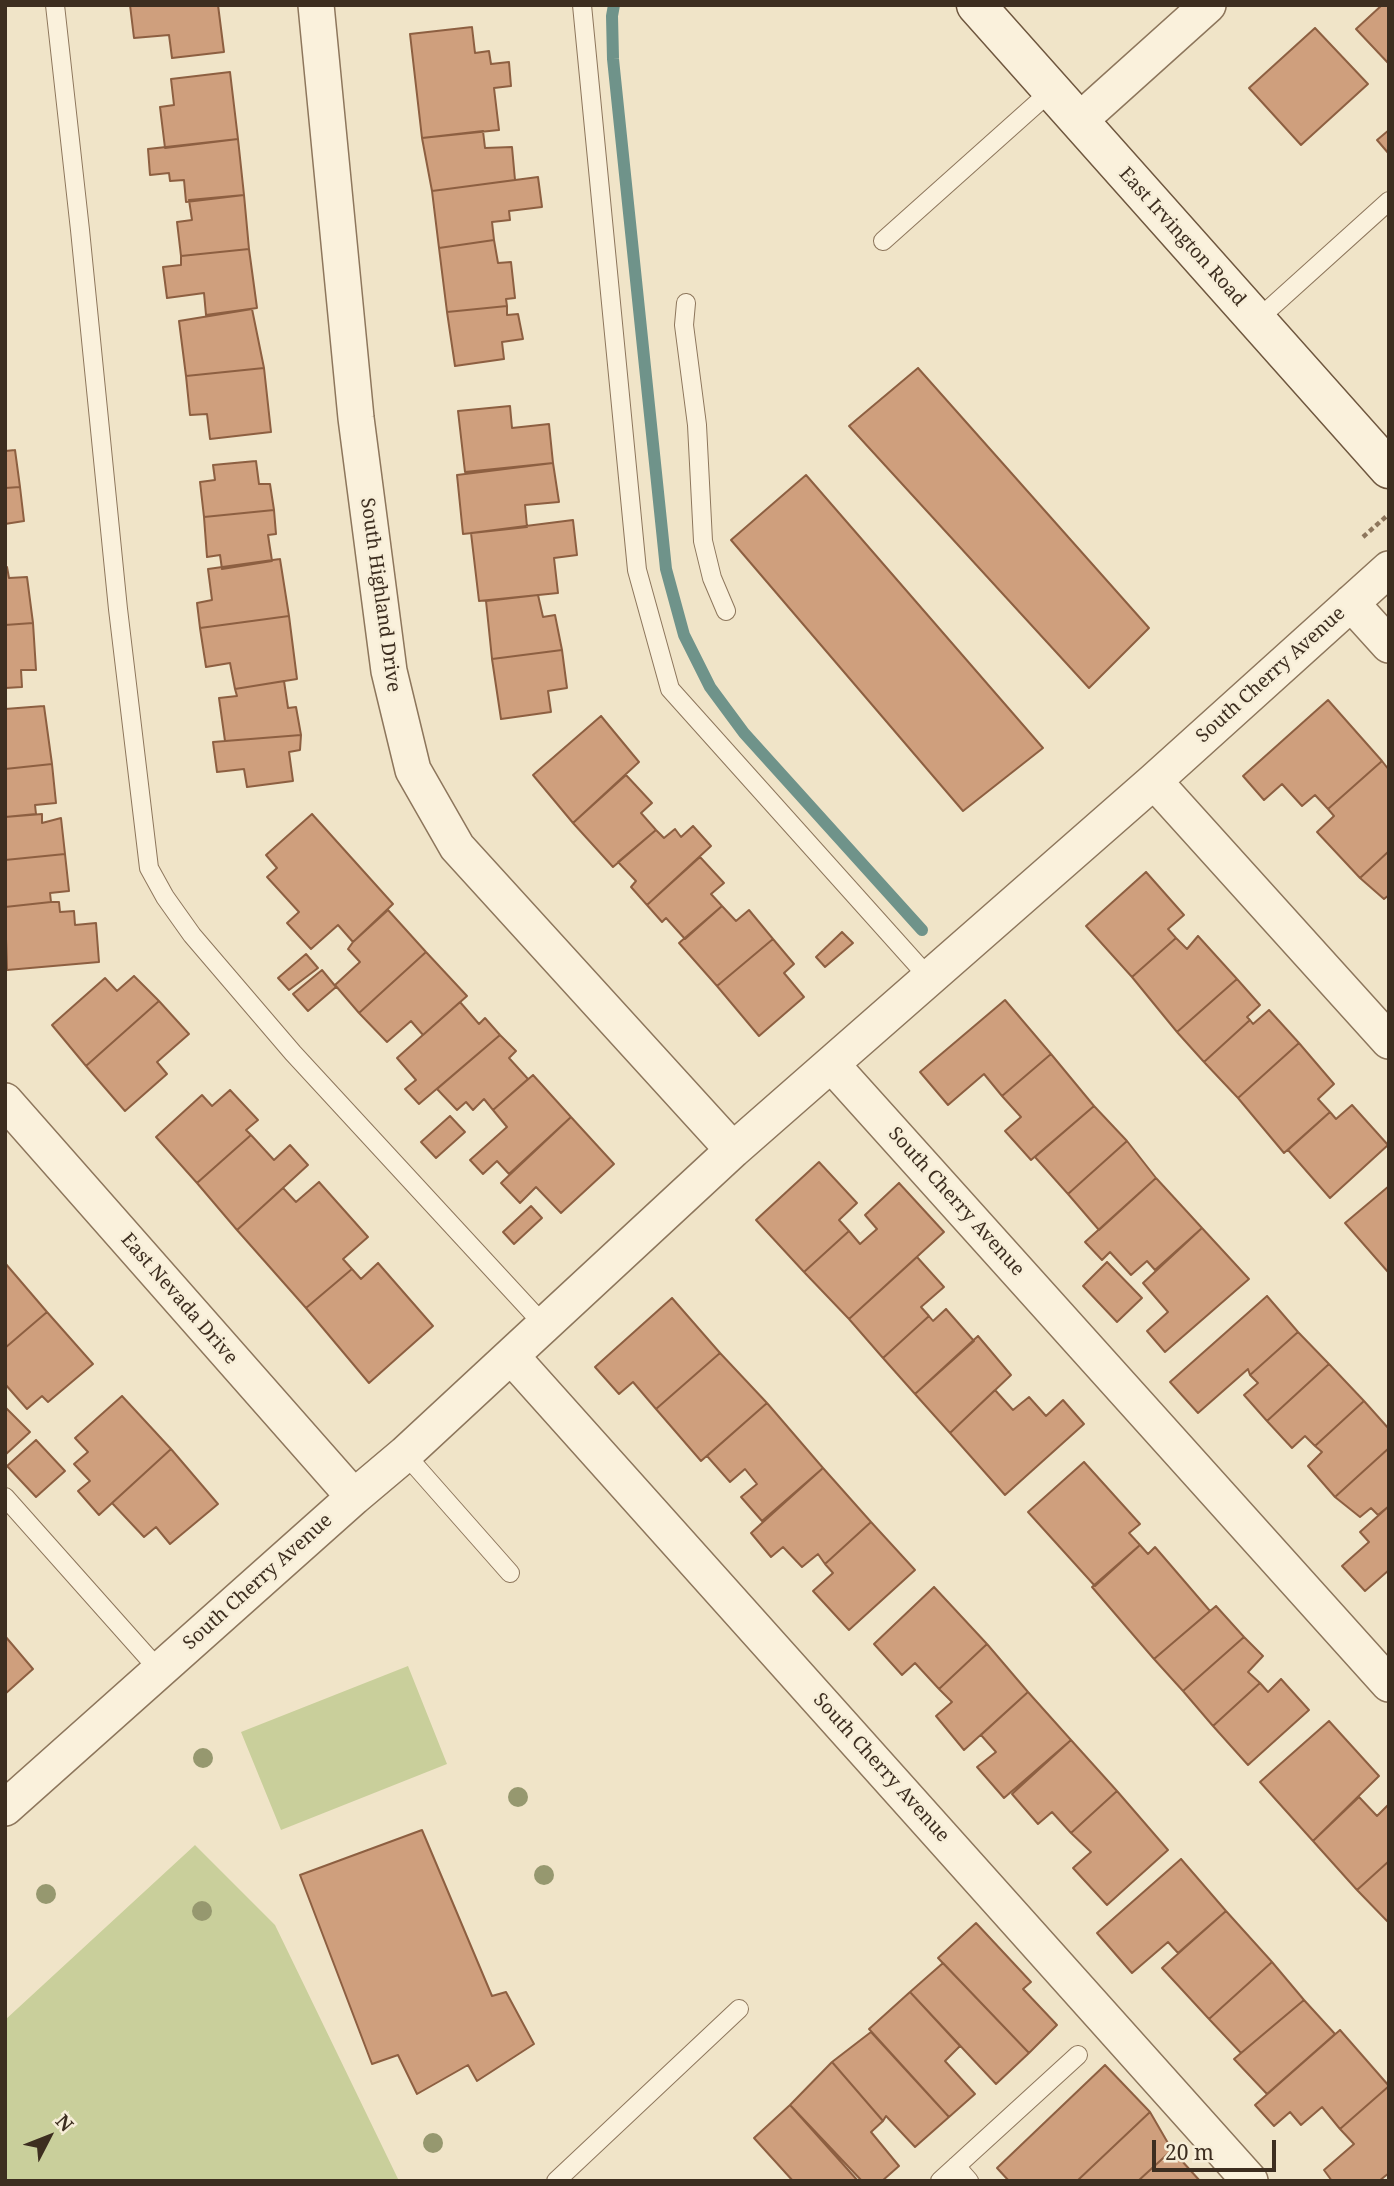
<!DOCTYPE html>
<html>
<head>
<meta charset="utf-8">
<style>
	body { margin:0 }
	#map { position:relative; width:1394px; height:2186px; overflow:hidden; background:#f0e4c8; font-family:"Noto Serif",serif }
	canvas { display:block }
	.frame { position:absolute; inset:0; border:7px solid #3d2e20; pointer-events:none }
	.north { position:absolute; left:14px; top:2102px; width:70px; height:70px; -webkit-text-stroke:5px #f7eed8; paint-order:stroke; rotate:48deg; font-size:19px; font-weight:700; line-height:28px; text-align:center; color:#3d2e20 }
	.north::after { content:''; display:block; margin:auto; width:24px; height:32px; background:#3d2e20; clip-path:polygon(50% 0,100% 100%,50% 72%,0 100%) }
	.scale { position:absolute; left:1152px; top:2140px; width:124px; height:32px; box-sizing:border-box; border:4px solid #3d2e20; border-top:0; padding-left:9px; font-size:21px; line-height:24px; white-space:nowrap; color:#3d2e20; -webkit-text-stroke:5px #f7eed8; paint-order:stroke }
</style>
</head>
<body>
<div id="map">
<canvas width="1394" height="2186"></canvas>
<div class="frame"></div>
<div class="north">N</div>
<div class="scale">20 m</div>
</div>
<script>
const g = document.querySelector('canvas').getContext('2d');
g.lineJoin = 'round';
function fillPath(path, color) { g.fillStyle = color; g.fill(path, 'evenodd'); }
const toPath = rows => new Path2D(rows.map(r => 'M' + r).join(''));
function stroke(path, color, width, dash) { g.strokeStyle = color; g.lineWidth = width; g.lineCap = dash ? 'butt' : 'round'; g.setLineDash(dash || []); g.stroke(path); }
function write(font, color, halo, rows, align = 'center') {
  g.font = font + ' "Noto Serif",serif'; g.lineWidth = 5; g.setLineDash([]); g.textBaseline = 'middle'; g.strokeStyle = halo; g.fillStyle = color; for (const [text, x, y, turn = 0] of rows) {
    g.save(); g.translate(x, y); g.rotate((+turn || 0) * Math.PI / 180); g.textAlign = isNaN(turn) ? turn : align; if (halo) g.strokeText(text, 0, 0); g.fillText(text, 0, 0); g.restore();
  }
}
fillPath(toPath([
	[408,1666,447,1764,281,1830,241,1732],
	[195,1845,275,1925,399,2181,5,2181,5,2020]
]), '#c9cf9b');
stroke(toPath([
	[614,5,612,16,613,59,666,569,684,635,710,687,744,733,922,930]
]), '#6f938a', 12);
const building = toPath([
	[130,5,218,5,224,52,172,58,169,35,134,38,130,5],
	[1382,5,1389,5,1389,64,1356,29,1382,5],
	[472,27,475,53,489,51,491,64,509,62,511,86,494,88,499,130,422,138,410,34,472,27],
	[1315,28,1368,84,1301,145,1249,88,1315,28],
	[230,72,238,139,165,148,160,107,174,105,171,79,230,72],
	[1389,130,1389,154,1377,140,1389,130],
	[483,131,485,148,512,147,515,180,432,191,422,138,483,131],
	[238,139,244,195,186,202,184,180,170,181,169,173,150,175,148,149,238,139],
	[538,177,542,207,509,211,510,220,492,222,494,240,439,248,432,191,538,177],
	[244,195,249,249,181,256,177,222,192,220,189,200,244,195],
	[494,240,498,263,511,262,515,298,506,299,507,306,447,312,439,248,494,240],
	[249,249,257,308,206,315,204,293,167,298,163,267,181,265,181,256,249,249],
	[507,306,507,315,518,314,523,339,502,342,504,359,455,366,447,312,507,306],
	[252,309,264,368,186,376,179,321,252,309],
	[264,368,271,432,210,439,207,414,190,415,186,376,264,368],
	[918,368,1149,628,1089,688,849,426,918,368],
	[510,406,512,428,549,424,553,463,465,472,458,411,510,406],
	[15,450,20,487,5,488,5,451,15,450],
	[256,461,259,484,270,484,274,510,204,517,200,482,215,480,213,465,256,461],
	[553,463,559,502,525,505,527,527,463,534,457,475,553,463],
	[806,475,1043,748,963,811,731,540,806,475],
	[20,487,24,521,5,524,5,488,20,487],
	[274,510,276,534,268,535,272,561,222,569,220,555,207,557,204,517,274,510],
	[573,520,577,555,554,558,558,593,479,601,471,533,573,520],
	[280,559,289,616,200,628,197,603,212,600,208,569,280,559],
	[5,567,7,567,9,578,27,577,33,623,5,625,5,567],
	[538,595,543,617,555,615,562,650,492,659,486,601,538,595],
	[289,616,297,679,235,689,230,663,206,667,200,628,289,616],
	[33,623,36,670,21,670,22,687,5,688,5,625,33,623],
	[562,650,567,688,548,691,551,712,501,719,492,659,562,650],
	[284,681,288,708,296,707,301,735,225,741,219,698,237,696,235,689,284,681],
	[1328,700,1382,761,1328,809,1315,795,1302,806,1282,784,1264,800,1243,776,1328,700],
	[44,706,52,764,5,769,5,709,44,706],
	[601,716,639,762,573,823,533,775,601,716],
	[301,735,300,750,289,752,293,781,247,787,244,769,217,772,213,742,301,735],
	[1382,761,1389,770,1389,851,1360,878,1317,832,1334,816,1328,809,1382,761],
	[52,764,56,803,35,805,36,814,5,817,5,769,52,764],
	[626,775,652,803,641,813,656,830,613,867,573,823,626,775],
	[42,814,42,823,61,818,65,854,5,860,5,817,42,814],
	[312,814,393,904,353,942,338,925,311,949,287,923,299,912,267,877,277,868,266,855,312,814],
	[693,826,711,846,647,905,631,887,636,881,618,862,656,830,664,838,675,829,681,837,693,826],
	[1389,851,1389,895,1384,899,1360,878,1389,851],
	[65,854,69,891,50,893,51,902,5,907,5,860,65,854],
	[700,857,724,883,711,894,722,906,685,939,666,918,662,922,647,905,700,857],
	[1146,872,1184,915,1168,929,1176,938,1132,977,1086,926,1146,872],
	[51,902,59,902,60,912,74,911,75,925,96,923,99,962,7,970,5,907,51,902],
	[722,906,736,921,749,910,773,939,717,986,679,943,722,906],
	[388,910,426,952,359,1013,335,985,360,962,348,949,353,942,388,910],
	[842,932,853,943,825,967,816,957,842,932],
	[1198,936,1237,979,1177,1032,1132,977,1176,938,1187,949,1198,936],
	[773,939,794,964,784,973,804,997,759,1036,717,986,773,939],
	[426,952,467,996,423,1035,411,1021,387,1042,359,1013,426,952],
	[306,954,318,968,289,990,278,978,306,954],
	[322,970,336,987,308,1011,293,994,322,970],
	[134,976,159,1001,86,1066,52,1025,105,978,117,991,134,976],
	[1237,979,1260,1005,1247,1017,1250,1020,1204,1062,1177,1032,1237,979],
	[1005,1000,1051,1054,1002,1096,984,1074,948,1105,920,1072,1005,1000],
	[159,1001,189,1034,157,1062,167,1074,125,1111,86,1066,159,1001],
	[460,1002,479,1024,485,1018,500,1035,419,1104,405,1089,416,1080,397,1058,460,1002],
	[1269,1010,1299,1043,1238,1098,1204,1062,1250,1020,1253,1024,1269,1010],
	[500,1035,516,1051,509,1058,528,1079,493,1110,484,1099,473,1110,466,1102,457,1110,437,1089,500,1035],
	[1299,1043,1334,1084,1318,1099,1330,1112,1284,1153,1238,1098,1299,1043],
	[1051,1054,1094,1106,1031,1160,1005,1131,1021,1117,1002,1096,1051,1054],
	[533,1075,571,1117,509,1174,497,1161,483,1174,470,1160,507,1127,493,1110,533,1075],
	[230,1090,258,1120,246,1130,251,1135,197,1183,156,1137,202,1095,212,1106,230,1090],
	[1352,1105,1388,1145,1330,1198,1288,1150,1330,1112,1336,1119,1352,1105],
	[1094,1106,1127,1141,1068,1194,1035,1157,1094,1106],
	[450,1116,465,1132,436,1158,421,1142,450,1116],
	[571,1117,614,1164,561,1213,536,1187,520,1203,501,1183,571,1117],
	[251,1135,274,1160,290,1145,308,1165,237,1230,197,1183,251,1135],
	[1127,1141,1156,1178,1099,1230,1068,1194,1127,1141],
	[819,1162,857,1203,839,1220,849,1231,804,1272,756,1220,819,1162],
	[1156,1178,1202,1228,1155,1270,1147,1261,1131,1275,1110,1252,1102,1260,1085,1242,1156,1178],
	[319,1182,368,1237,343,1259,352,1269,306,1308,237,1230,283,1188,296,1202,319,1182],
	[899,1183,944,1232,849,1319,804,1272,849,1231,860,1244,877,1229,865,1215,899,1183],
	[1389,1186,1389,1271,1388,1272,1345,1223,1389,1186],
	[531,1206,542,1218,514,1244,503,1232,531,1206],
	[1202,1228,1249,1279,1165,1352,1147,1331,1168,1312,1143,1283,1202,1228],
	[917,1257,944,1287,921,1307,929,1316,883,1358,849,1319,917,1257],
	[1107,1262,1142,1298,1117,1322,1083,1286,1107,1262],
	[5,1263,47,1312,5,1348,5,1263],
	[378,1263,433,1326,369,1383,306,1308,352,1269,361,1279,378,1263],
	[1267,1296,1298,1332,1250,1375,1248,1369,1198,1413,1170,1382,1267,1296],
	[672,1298,720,1353,656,1409,633,1382,619,1394,595,1367,672,1298],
	[946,1309,974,1341,915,1394,883,1358,929,1316,933,1321,946,1309],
	[47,1312,93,1364,48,1402,42,1396,27,1409,5,1384,5,1348,47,1312],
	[1298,1332,1329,1364,1267,1421,1244,1395,1258,1383,1250,1375,1298,1332],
	[978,1336,1011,1375,950,1433,915,1394,978,1336],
	[720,1353,767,1403,701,1461,656,1409,720,1353],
	[1329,1364,1364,1401,1315,1446,1305,1436,1292,1448,1267,1421,1329,1364],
	[995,1390,1013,1410,1029,1397,1046,1416,1063,1400,1084,1424,1005,1495,950,1433,995,1390],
	[122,1396,171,1449,99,1515,78,1491,90,1481,74,1464,88,1452,75,1438,122,1396],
	[1364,1401,1389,1429,1389,1448,1335,1497,1308,1466,1322,1452,1315,1446,1364,1401],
	[767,1403,823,1468,762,1521,741,1497,757,1484,745,1469,730,1482,707,1456,767,1403],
	[5,1407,30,1432,5,1455,5,1407],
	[36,1440,65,1471,36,1497,7,1466,36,1440],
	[1389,1448,1389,1506,1378,1515,1371,1508,1360,1517,1335,1497,1389,1448],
	[171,1449,218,1504,170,1544,156,1527,144,1537,112,1503,171,1449],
	[1084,1462,1140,1524,1129,1533,1140,1545,1095,1586,1028,1512,1084,1462],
	[823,1468,871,1522,825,1564,818,1554,802,1567,783,1547,771,1557,751,1533,823,1468],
	[1389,1506,1389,1570,1365,1591,1342,1566,1369,1542,1360,1532,1389,1506],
	[871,1522,915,1570,849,1630,813,1591,833,1573,825,1564,871,1522],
	[1140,1545,1148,1554,1155,1547,1210,1611,1154,1659,1092,1587,1140,1545],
	[934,1587,987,1644,939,1689,915,1663,902,1675,874,1644,934,1587],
	[1216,1606,1244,1637,1183,1691,1154,1659,1216,1606],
	[5,1636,33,1669,5,1694,5,1636],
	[1244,1637,1263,1656,1248,1672,1260,1683,1213,1726,1183,1691,1244,1637],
	[987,1644,1028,1692,964,1750,936,1716,952,1702,939,1689,987,1644],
	[1281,1679,1309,1710,1248,1765,1213,1726,1260,1683,1268,1692,1281,1679],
	[1028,1692,1071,1740,1004,1798,977,1767,996,1752,981,1735,1028,1692],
	[1329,1721,1379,1776,1313,1841,1260,1782,1329,1721],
	[1071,1740,1117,1791,1071,1833,1052,1812,1038,1824,1012,1794,1071,1740],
	[1117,1791,1168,1850,1107,1905,1073,1868,1091,1852,1071,1833,1117,1791],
	[1359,1797,1377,1816,1389,1804,1389,1861,1357,1890,1313,1841,1359,1797],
	[422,1830,492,1996,506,1992,534,2044,477,2081,468,2065,417,2094,398,2055,372,2064,300,1875,422,1830],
	[1181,1859,1226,1911,1178,1953,1168,1942,1132,1973,1097,1933,1181,1859],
	[1389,1861,1389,1923,1357,1890,1389,1861],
	[1226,1911,1272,1962,1209,2019,1162,1968,1226,1911],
	[976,1923,1031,1982,1023,1989,1057,2025,1029,2053,938,1958,976,1923],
	[1272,1962,1304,2000,1241,2053,1209,2019,1272,1962],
	[943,1963,1029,2053,996,2084,910,1992,943,1963],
	[910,1992,960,2046,945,2061,975,2094,949,2117,869,2029,910,1992],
	[1304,2000,1335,2034,1267,2094,1234,2059,1304,2000],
	[1340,2030,1389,2086,1340,2129,1322,2107,1301,2125,1290,2112,1274,2126,1255,2105,1340,2030],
	[871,2032,949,2117,915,2147,886,2116,883,2121,832,2062,871,2032],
	[832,2062,883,2121,871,2132,899,2166,882,2181,862,2181,790,2105,832,2062],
	[1105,2065,1150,2112,1077,2181,1009,2181,997,2168,1105,2065],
	[1389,2086,1389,2173,1379,2181,1332,2181,1324,2170,1354,2144,1340,2129,1389,2086],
	[790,2105,858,2181,793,2181,754,2138,790,2105],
	[1150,2112,1172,2150,1138,2181,1077,2181,1150,2112],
	[1172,2150,1200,2181,1138,2181,1172,2150]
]);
fillPath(building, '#cf9f7d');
stroke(building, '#8d5f41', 2);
const service = toPath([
	[55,5,80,230,118,609,149,868,165,897,192,935,293,1053,544,1325],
	[582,5,637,570,670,689,930,979],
	[883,241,1052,90],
	[686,303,684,325,697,425,703,541,712,578,726,611],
	[1257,320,1389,201],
	[405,1454,510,1573],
	[5,1497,159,1670],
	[956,2166,969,2181],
	[556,2181,739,2009],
	[940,2181,1078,2055]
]);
const minor = toPath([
	[316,5,356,418,389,671,413,770,457,847,733,1150],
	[1079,121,1208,5],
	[1351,603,1389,645],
	[1154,781,1389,1041],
	[832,1065,1389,1684],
	[5,1101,354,1497],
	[511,1356,1250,2181],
	[5,1808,354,1497,405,1454,733,1150,1154,781,1389,569]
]);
const secondary = toPath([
	[976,5,1389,469]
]);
stroke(service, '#8d765c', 20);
stroke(minor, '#8d765c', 38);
stroke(secondary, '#6f573f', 41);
stroke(toPath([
	[1363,537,1389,514]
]), '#8d765c', 4.5, [5, 3.5]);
stroke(service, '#faf1dc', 18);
stroke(minor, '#faf1dc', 35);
stroke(secondary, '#faf1dc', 38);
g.fillStyle = '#96986f';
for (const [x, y] of [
	[203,1758],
	[518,1797],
	[544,1875],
	[46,1894],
	[202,1911],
	[433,2143]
]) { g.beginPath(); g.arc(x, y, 10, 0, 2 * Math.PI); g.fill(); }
write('19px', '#3d2e20', '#f7eed8', [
	["East Irvington Road",1182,237,48],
	["South Highland Drive",380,595,82],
	["South Cherry Avenue",1271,675,-42],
	["South Cherry Avenue",956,1202,48],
	["East Nevada Drive",179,1299,49],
	["South Cherry Avenue",258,1582,-42],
	["South Cherry Avenue",881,1768,48]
]);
</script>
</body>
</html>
